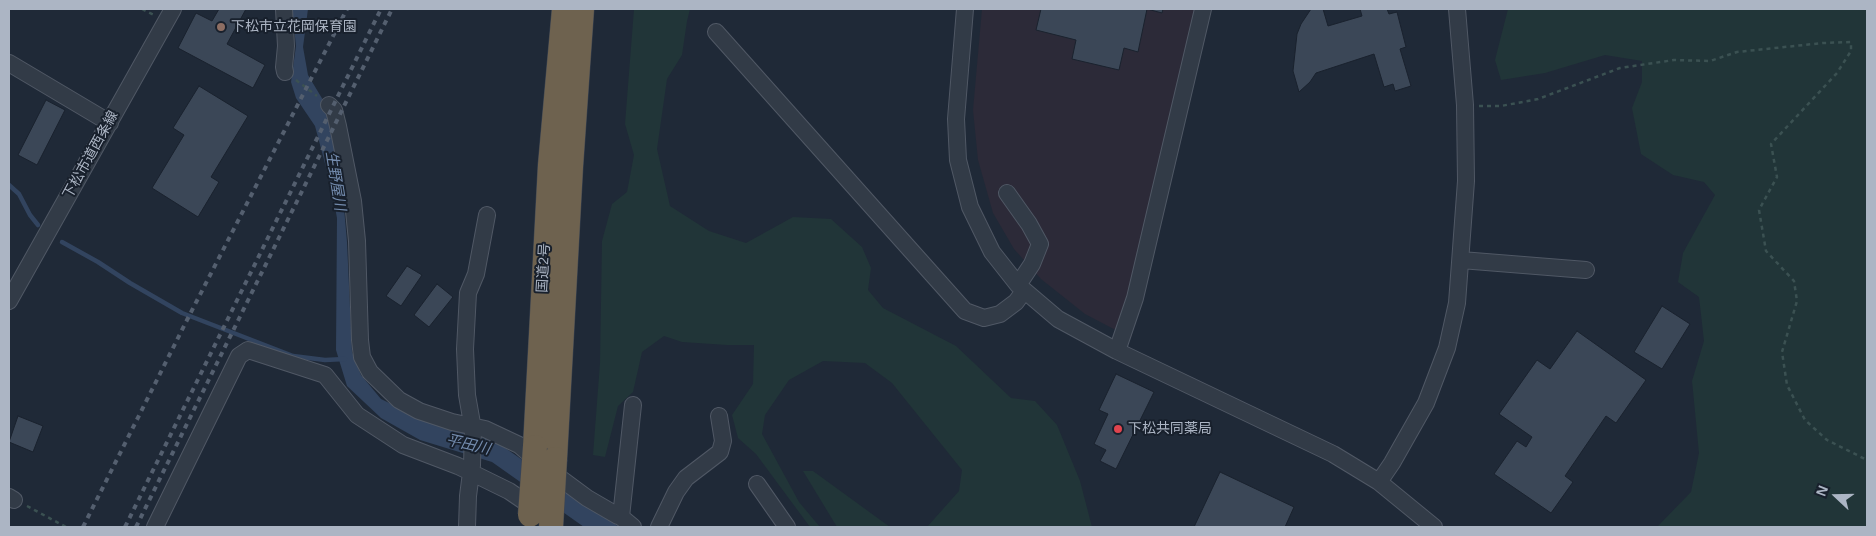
<!DOCTYPE html>
<html>
<head>
<meta charset="utf-8">
<style>
	body { margin:0 }
	#map { position:relative; width:1876px; height:536px; overflow:hidden; background:#1f2937; font-family:Arial,sans-serif }
	canvas { display:block }
	.frame { position:absolute; inset:0; border:10px solid #acb5c4; pointer-events:none }
	.north { position:absolute; left:1811px; top:471px; width:50px; height:50px; -webkit-text-stroke:4px #18202c; paint-order:stroke; rotate:291deg; font-size:14px; font-weight:700; line-height:20px; text-align:center; color:#acb5c4 }
	.north::after { content:''; display:block; margin:auto; width:18px; height:22px; background:#acb5c4; clip-path:polygon(50% 0,100% 100%,50% 72%,0 100%) }
</style>
</head>
<body>
<div id="map">
<canvas width="1876" height="536"></canvas>
<div class="frame"></div>
<div class="north">N</div>
</div>
<script>
const g = document.querySelector('canvas').getContext('2d');
g.lineJoin = 'round';
function fillPath(path, color) { g.fillStyle = color; g.fill(path, 'evenodd'); }
const toPath = rows => new Path2D(rows.map(r => 'M' + r).join(''));
function stroke(path, color, width, dash) { g.strokeStyle = color; g.lineWidth = width; g.lineCap = dash ? 'butt' : 'round'; g.setLineDash(dash || []); g.stroke(path); }
function write(font, color, halo, rows, align = 'center') {
  g.font = font + ' Arial,"Noto Sans JP",sans-serif'; g.lineWidth = 4; g.setLineDash([]); g.textBaseline = 'middle'; g.strokeStyle = halo; g.fillStyle = color; for (const [text, x, y, turn = 0] of rows) {
    g.save(); g.translate(x, y); g.rotate((+turn || 0) * Math.PI / 180); g.textAlign = isNaN(turn) ? turn : align; if (halo) g.strokeText(text, 0, 0); g.fillText(text, 0, 0); g.restore();
  }
}
fillPath(toPath([
	[982,9,1211,9,1131,338,1085,314,1041,279,1014,249,993,213,978,160,973,110]
]), '#2c2a38');
fillPath(toPath([
	[634,9,690,9,687,21,682,55,667,79,657,149,670,206,709,231,746,243,793,217,831,219,862,247,871,268,868,290,883,308,956,346,1011,398,1035,401,1057,425,1080,481,1092,527,927,527,959,491,962,470,892,383,865,363,823,361,789,380,765,415,762,434,799,502,820,527,810,527,756,454,738,438,732,415,753,384,754,345,727,345,682,342,664,336,642,352,633,392,618,406,605,457,593,455,600,363,602,241,612,204,627,192,634,155,625,124],
	[1508,9,1867,9,1867,527,1657,527,1691,492,1699,453,1692,381,1704,341,1699,297,1678,282,1683,253,1715,195,1704,182,1673,175,1641,154,1632,108,1642,82,1642,61,1605,55,1545,73,1501,80,1495,60],
	[803,471,813,471,890,527,837,527]
]), '#213538');
fillPath(toPath([
	[292,9,308,9,303,47,308,75,323,100,332,123,341,174,347,242,352,352,361,375,381,399,420,418,498,443,619,527,584,527,492,462,420,440,381,418,347,386,336,350,337,218,331,186,315,126,296,98,291,82,296,46]
]), '#32445f');
stroke(toPath([
	[9,185,19,194,30,215,38,225],
	[62,242,98,262,130,283,182,313,293,356,325,360,345,359]
]), '#32445f', 4.5);
const building = toPath([
	[219,9,246,9,227,44,265,65,253,88,178,48,196,13,212,21,219,9],
	[1041,9,1163,9,1162,13,1147,9,1138,52,1124,48,1119,70,1072,59,1076,40,1036,30,1041,9],
	[1311,9,1323,9,1328,26,1362,16,1360,9,1387,9,1389,14,1397,12,1406,47,1400,49,1411,86,1395,91,1393,84,1384,87,1374,54,1316,73,1310,82,1299,92,1293,71,1297,34,1301,24,1311,9],
	[199,86,248,116,211,177,219,182,198,217,152,188,184,135,173,128,199,86],
	[46,100,65,110,37,165,18,155,46,100],
	[407,266,422,275,401,306,386,296,407,266],
	[437,284,453,297,429,327,414,315,437,284],
	[1662,306,1690,324,1662,369,1634,352,1662,306],
	[1577,331,1646,380,1616,423,1606,416,1565,476,1573,482,1551,513,1494,474,1517,441,1526,447,1532,437,1499,414,1537,360,1550,369,1577,331],
	[1116,374,1154,392,1116,469,1100,461,1106,450,1094,444,1108,414,1099,410,1116,374],
	[18,416,43,426,33,452,9,442,18,416],
	[1220,472,1294,507,1285,527,1194,527,1220,472]
]);
fillPath(building, '#3b4757');
stroke(building, '#1a222e', 1);
const minor = toPath([
	[284,9,286,46,284,67,285,72],
	[965,9,956,119,958,160,970,207,992,252,1018,285,1058,319,1117,351,1333,454,1379,482,1434,527],
	[716,32,965,311,984,318,1000,314,1016,302,1024,291],
	[9,63,110,123],
	[329,105,334,110,338,126,353,201,357,241,360,340,362,357,370,372,399,400,419,411,452,422,485,429,519,445,541,464,587,498,618,516,621,517],
	[1007,193,1029,224,1040,244,1032,264,1018,285],
	[1461,260,1586,270],
	[9,301,173,9],
	[1117,351,1135,298,1203,9],
	[1379,482,1392,463,1426,403,1447,348,1457,303,1466,181,1465,105,1457,9],
	[757,484,787,527],
	[9,497,14,500],
	[155,527,239,356,248,350,325,375,357,415,403,445,458,466,509,491,537,510],
	[467,527,468,496,472,465,473,429,467,395,465,349,468,293,476,274,487,215],
	[633,527,621,517,633,405],
	[659,527,676,492,686,478,720,452,723,441,719,416]
]);
const highway = toPath([
	[535,447,550,165,564,9],
	[555,459,571,167,582,9]
]);
stroke(minor, '#505865', 18);
stroke(highway, '#3d4552', 25);
stroke(toPath([
	[142,9,154,15],
	[296,80,317,96],
	[1479,106,1501,106,1538,99,1620,68,1674,60,1710,61,1737,52,1823,43,1851,42,1851,51,1837,73,1771,144,1777,177,1759,210,1766,251,1794,281,1797,301,1782,352,1787,385,1805,420,1827,440,1867,460],
	[27,506,66,527]
]), '#3b5152', 2.5, [4, 4]);
stroke(minor, '#323b47', 16);
stroke(highway, '#6e624f', 24);
stroke(toPath([
	[83,527,187,320,347,9],
	[125,527,381,9],
	[136,527,392,9]
]), '#545f6f', 4, [5, 5]);
const highwayBridge = toPath([
	[530,515,535,447],
	[551,527,555,459]
]);
stroke(highwayBridge, '#3d4552', 25, []);
stroke(highwayBridge, '#6e624f', 24);
for (const [x, y, r, color] of [
	[221,27,5,"#8d6e63"],
	[1118,429,5,"#e0444e"]
]) { const dot = new Path2D(); dot.arc(x, y, r, 0, 2 * Math.PI); g.fillStyle = color; g.fill(dot); stroke(dot, '#18202c', 2); }
write('14px', '#acb5c4', '#18202c', [
	["下松市立花岡保育園",231,27],
	["下松共同薬局",1128,429]
], 'left');
write('14px', '#acb5c4', '#18202c', [
	["下松市道西条線",91,155,-61],
	["国道2号",544,268,-87]
]);
write('italic 15px', '#748cae', '#18202c', [
	["生野屋川",335,181,81],
	["平田川",468,445,13]
]);
</script>
</body>
</html>
